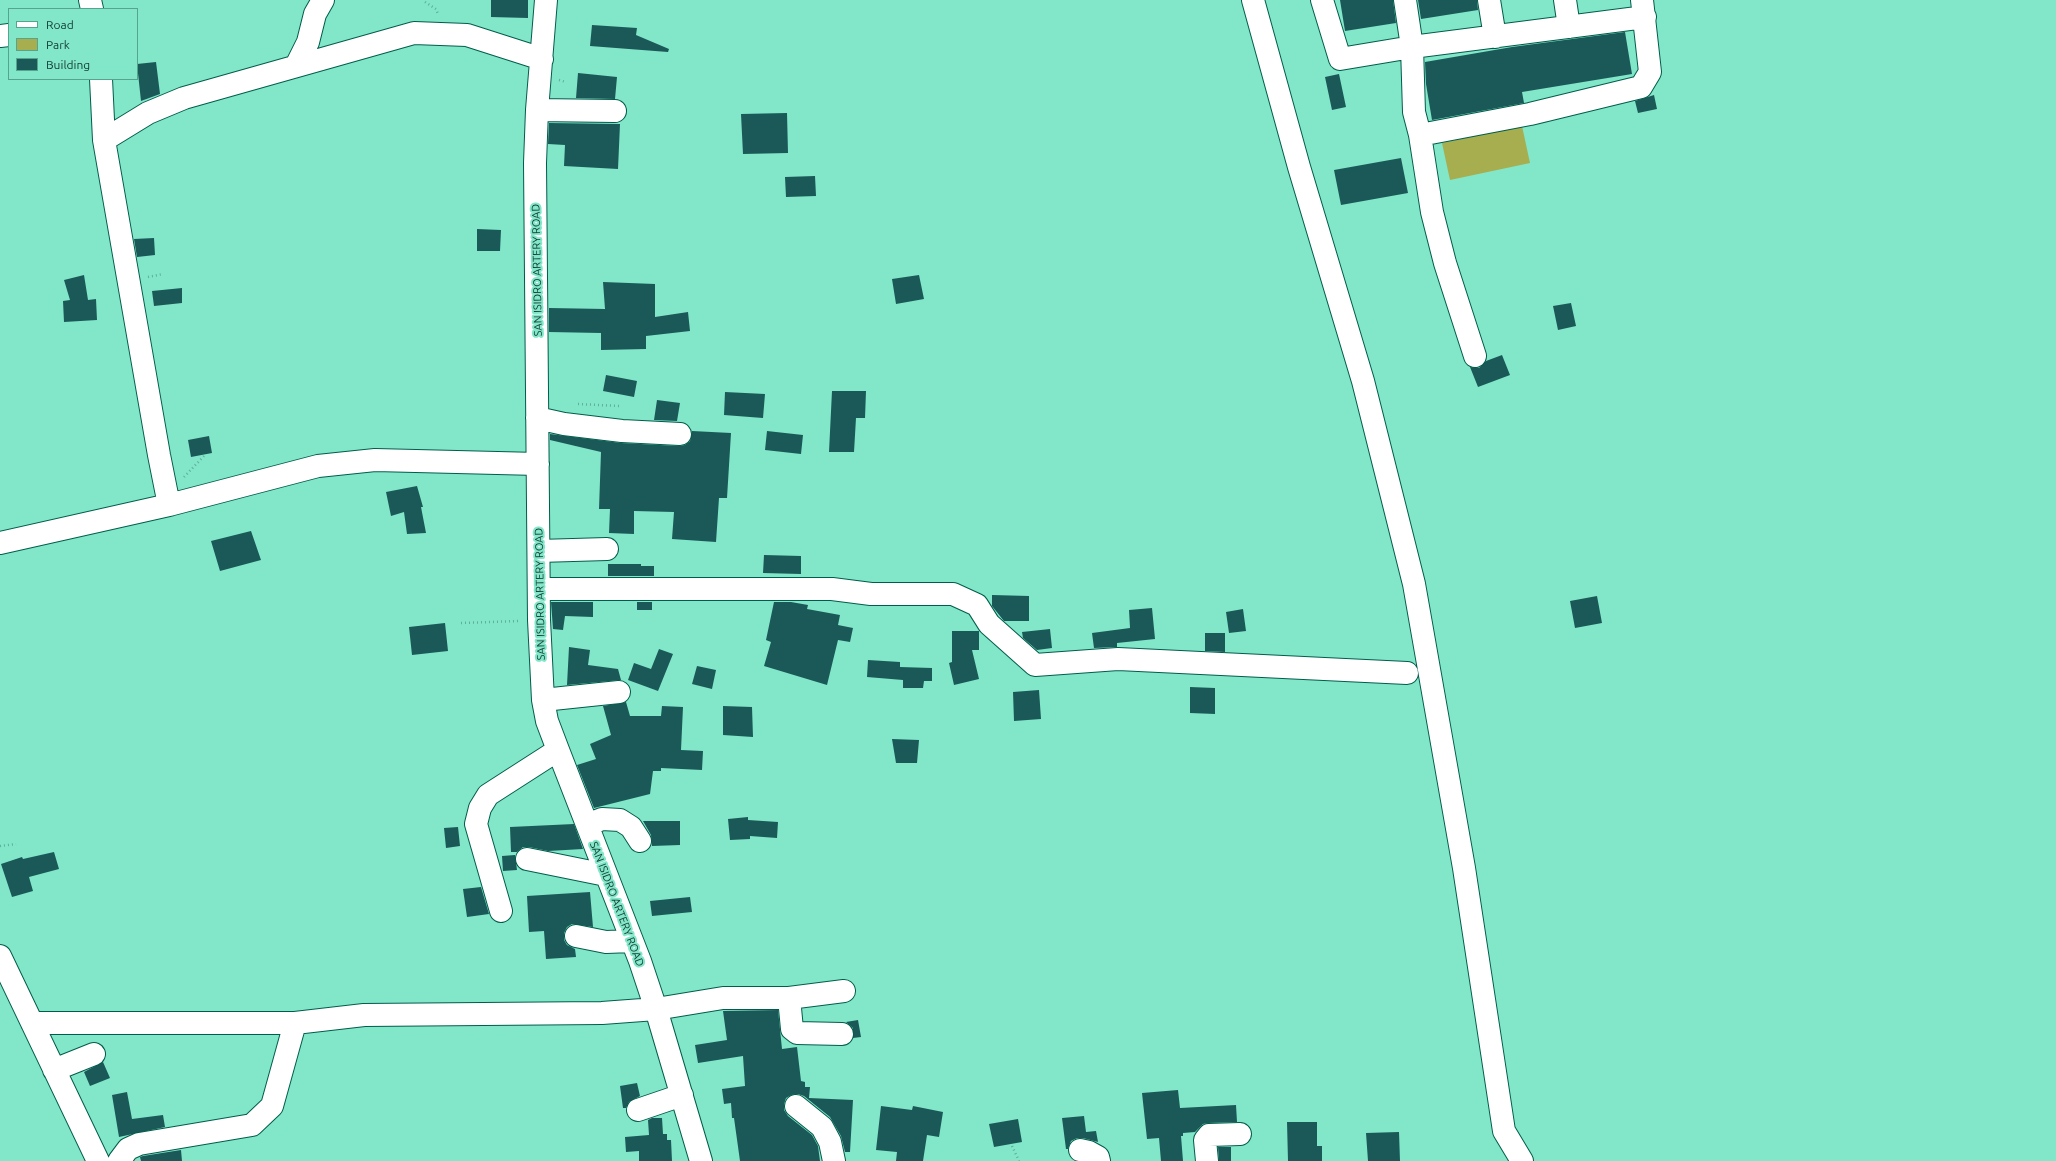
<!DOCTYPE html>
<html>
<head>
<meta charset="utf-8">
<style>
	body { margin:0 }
	#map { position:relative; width:2056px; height:1161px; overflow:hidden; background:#82e6c9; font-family:Ubuntu,sans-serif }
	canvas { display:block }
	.legend { position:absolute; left:8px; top:8px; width:130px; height:72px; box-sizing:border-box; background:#82e6c9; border:1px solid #56a48d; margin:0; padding:5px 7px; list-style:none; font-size:12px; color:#144034 }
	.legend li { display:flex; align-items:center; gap:8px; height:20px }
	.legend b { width:20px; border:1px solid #56a48d }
</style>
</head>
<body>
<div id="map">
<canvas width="2056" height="1161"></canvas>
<ul class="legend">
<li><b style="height:5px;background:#fff"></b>Road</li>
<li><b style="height:11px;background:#a7ae4f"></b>Park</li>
<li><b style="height:11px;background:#1a5958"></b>Building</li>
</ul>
</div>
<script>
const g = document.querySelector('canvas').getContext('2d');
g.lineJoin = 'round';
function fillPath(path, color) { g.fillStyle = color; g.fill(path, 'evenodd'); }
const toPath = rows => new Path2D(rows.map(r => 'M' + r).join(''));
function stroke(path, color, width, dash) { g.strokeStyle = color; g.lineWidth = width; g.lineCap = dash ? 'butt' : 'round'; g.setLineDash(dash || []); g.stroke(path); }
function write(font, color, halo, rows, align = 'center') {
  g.font = font + ' Ubuntu,sans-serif'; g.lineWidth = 4; g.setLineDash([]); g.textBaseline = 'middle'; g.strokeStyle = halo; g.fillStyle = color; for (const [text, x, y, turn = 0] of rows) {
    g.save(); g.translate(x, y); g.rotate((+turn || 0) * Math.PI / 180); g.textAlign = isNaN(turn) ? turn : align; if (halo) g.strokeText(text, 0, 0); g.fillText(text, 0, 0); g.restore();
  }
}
fillPath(toPath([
	[1522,126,1530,163,1450,180,1442,143]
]), '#a7ae4f');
fillPath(toPath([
	[491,0,528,0,528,18,491,17],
	[1340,0,1393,0,1396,23,1345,31],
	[1418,0,1477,0,1478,10,1421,19],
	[592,25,637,28,636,35,669,49,668,52,590,46],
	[1625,32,1632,74,1522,92,1524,103,1432,120,1426,84,1425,62,1512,47],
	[156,62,160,94,141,101,137,64],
	[578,73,617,77,615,99,576,98],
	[1339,74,1346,107,1332,110,1325,77],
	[1654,95,1657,109,1638,113,1635,101],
	[787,113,788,153,743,154,741,114],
	[549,123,620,124,618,169,564,166,565,145,548,144],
	[1401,158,1408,193,1341,205,1334,170],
	[815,176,816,196,786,197,785,177],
	[477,229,501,230,500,251,477,251],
	[154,238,155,255,137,257,134,239],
	[84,275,88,300,96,299,97,320,64,322,63,301,70,300,64,280],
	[919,275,924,299,896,304,892,279],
	[603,282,655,284,655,317,688,312,690,331,646,336,646,349,601,350,601,333,549,332,549,308,605,309],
	[182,288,182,303,154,306,152,291],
	[1571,303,1576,326,1558,330,1553,306],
	[1502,355,1510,375,1478,387,1470,367,1479,368,1486,361],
	[606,375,637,381,634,397,603,391],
	[832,391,866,391,865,418,856,418,854,452,829,452],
	[725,392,765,394,763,418,724,415],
	[657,400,680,403,677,421,654,420],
	[692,431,731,433,727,498,719,498,716,542,672,539,674,512,634,511,634,534,609,533,610,509,599,509,601,452,550,440,550,434,621,443,679,446,685,445,690,441],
	[767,431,803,435,801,454,765,450],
	[209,436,212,453,191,457,188,440],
	[417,486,423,507,421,507,426,533,407,534,404,512,391,516,386,492],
	[251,531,261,560,220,571,211,541],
	[764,555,801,556,801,574,763,573],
	[608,564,641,564,641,566,654,566,654,576,608,576],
	[992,595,1029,596,1029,621,1004,621,992,606],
	[1597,596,1602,623,1575,628,1570,601],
	[551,602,593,602,593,617,565,616,563,630,553,629],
	[637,602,652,602,652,610,637,610],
	[774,602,791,602,808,605,807,609,840,615,838,625,853,628,850,642,838,640,827,685,764,666,771,642,766,640],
	[1152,608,1155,639,1117,643,1117,647,1094,648,1092,633,1130,628,1129,610],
	[1243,609,1246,631,1229,633,1226,612],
	[445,623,448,651,412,655,409,627],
	[1050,629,1052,648,1037,650,1023,638,1022,632],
	[952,631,979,631,979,650,972,650,979,679,954,685,949,663,952,662],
	[1205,633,1225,633,1225,652,1205,651],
	[569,647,590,650,588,665,618,669,621,680,567,685],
	[659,649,673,654,658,691,628,680,634,663,651,669],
	[868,660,900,662,900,667,932,668,932,681,924,681,923,688,903,688,903,680,867,677],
	[697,666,716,670,712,689,692,684],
	[1190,687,1215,688,1215,714,1190,713],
	[1039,690,1041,719,1014,721,1013,692],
	[626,702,630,716,661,716,662,706,683,707,681,750,703,751,702,770,661,768,661,771,653,771,650,794,594,808,577,765,596,759,590,744,611,735,603,706],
	[723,706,752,707,753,737,723,735],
	[892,739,919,740,917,763,896,763],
	[748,817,748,820,778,822,777,838,750,836,750,839,730,840,728,819],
	[643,821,680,821,680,845,652,846,651,835],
	[574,824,583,849,548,851,529,847,523,847,517,852,511,852,510,827],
	[458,827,460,846,446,848,444,828],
	[54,852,59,869,29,877,33,891,12,897,1,864,22,857,23,859],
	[515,855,517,870,503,871,502,856],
	[481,887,489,914,467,917,463,889],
	[590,892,593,927,572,924,567,927,564,933,564,940,567,945,575,949,576,957,546,959,544,931,529,932,527,896],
	[690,897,692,912,652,916,650,901],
	[778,1010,782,1049,797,1047,801,1081,805,1082,805,1087,810,1087,809,1098,853,1100,850,1152,845,1152,841,1136,830,1117,804,1096,798,1094,791,1095,786,1098,784,1104,784,1110,788,1116,812,1135,818,1146,820,1161,740,1161,734,1118,732,1118,731,1103,724,1104,722,1089,745,1086,743,1056,698,1063,695,1045,727,1040,723,1011],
	[858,1020,861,1037,853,1038,853,1028,846,1022],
	[103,1062,110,1078,90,1086,84,1072],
	[637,1083,640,1096,629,1102,626,1108,623,1108,620,1086],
	[1178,1090,1180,1108,1236,1105,1237,1122,1208,1123,1203,1124,1195,1132,1183,1133,1183,1136,1181,1136,1183,1161,1161,1161,1159,1138,1147,1139,1142,1093],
	[127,1092,132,1119,163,1115,165,1127,119,1137,112,1095],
	[881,1106,912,1110,913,1106,943,1112,939,1137,927,1135,923,1161,896,1161,897,1152,876,1150],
	[1084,1116,1086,1132,1096,1131,1098,1142,1083,1138,1077,1138,1071,1141,1068,1149,1066,1149,1062,1118],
	[652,1118,662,1118,663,1134,667,1134,667,1140,671,1140,672,1161,639,1161,639,1151,626,1152,625,1137,649,1135,648,1120],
	[1018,1119,1022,1142,994,1147,989,1124],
	[1287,1122,1317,1122,1317,1146,1322,1146,1322,1161,1288,1161],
	[1399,1132,1400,1161,1368,1161,1366,1133],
	[1218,1147,1231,1147,1231,1161,1219,1161],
	[181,1150,182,1161,141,1161,140,1157,143,1156]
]), '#1a5958');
const minor = toPath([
	[90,0,92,9],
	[546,0,537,110,535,163,539,620,543,700,547,721,558,750,640,961,656,1009,701,1161],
	[1253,0,1299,167,1363,381,1414,584,1464,868,1504,1131,1522,1161],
	[1322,0,1340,59,1412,47,1645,17],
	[1405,0,1412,47,1414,112,1420,135,1530,114,1641,87,1650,72,1642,0],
	[1489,0,1495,37],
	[1565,0,1569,27],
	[0,36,9,35],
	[297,64,308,42,315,14,323,0],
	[101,79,104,140,159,455,169,505],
	[537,110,615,111],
	[1420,135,1432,212,1445,263,1475,356],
	[104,140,148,113,184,98,414,33,467,35,542,59],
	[537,418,564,424,622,431,680,434],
	[0,543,169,505,318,466,375,460,538,464],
	[539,551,607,549],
	[539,589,832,589,871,594,953,594,977,605,989,624,1035,665,1118,659,1407,673],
	[543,700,619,692],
	[587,825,602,819,620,820,631,827,640,841],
	[527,859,606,875],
	[501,911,476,824,480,808,488,795,558,750],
	[576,936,606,942,632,941],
	[0,956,98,1161],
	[789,998,792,1029,797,1033,842,1034],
	[32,1023,295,1023],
	[54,1070,94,1054],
	[796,1106,822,1127,830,1142,834,1161],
	[638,1110,682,1095],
	[1080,1150,1089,1152,1098,1157,1099,1161],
	[119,1161,128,1149,139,1144,252,1125,272,1106,295,1023,364,1015,602,1013,656,1009,723,998,789,998,844,991],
	[1207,1161,1205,1140,1209,1135,1240,1134]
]);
stroke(minor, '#005d4b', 24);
stroke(toPath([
	[425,2,436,9,438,14],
	[559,80,566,82],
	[148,277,163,274],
	[578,404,620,406],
	[184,477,204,456],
	[461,623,519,621],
	[0,846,16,844],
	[1012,1146,1019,1161]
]), '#5eb098', 2.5, [1, 3]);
stroke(minor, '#fff', 22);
write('11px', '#144034', '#82e6c9', [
	["SAN ISIDRO ARTERY ROAD",537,270,-91],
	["SAN ISIDRO ARTERY ROAD",540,594,-91],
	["SAN ISIDRO ARTERY ROAD",617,904,69]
]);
</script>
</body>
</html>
